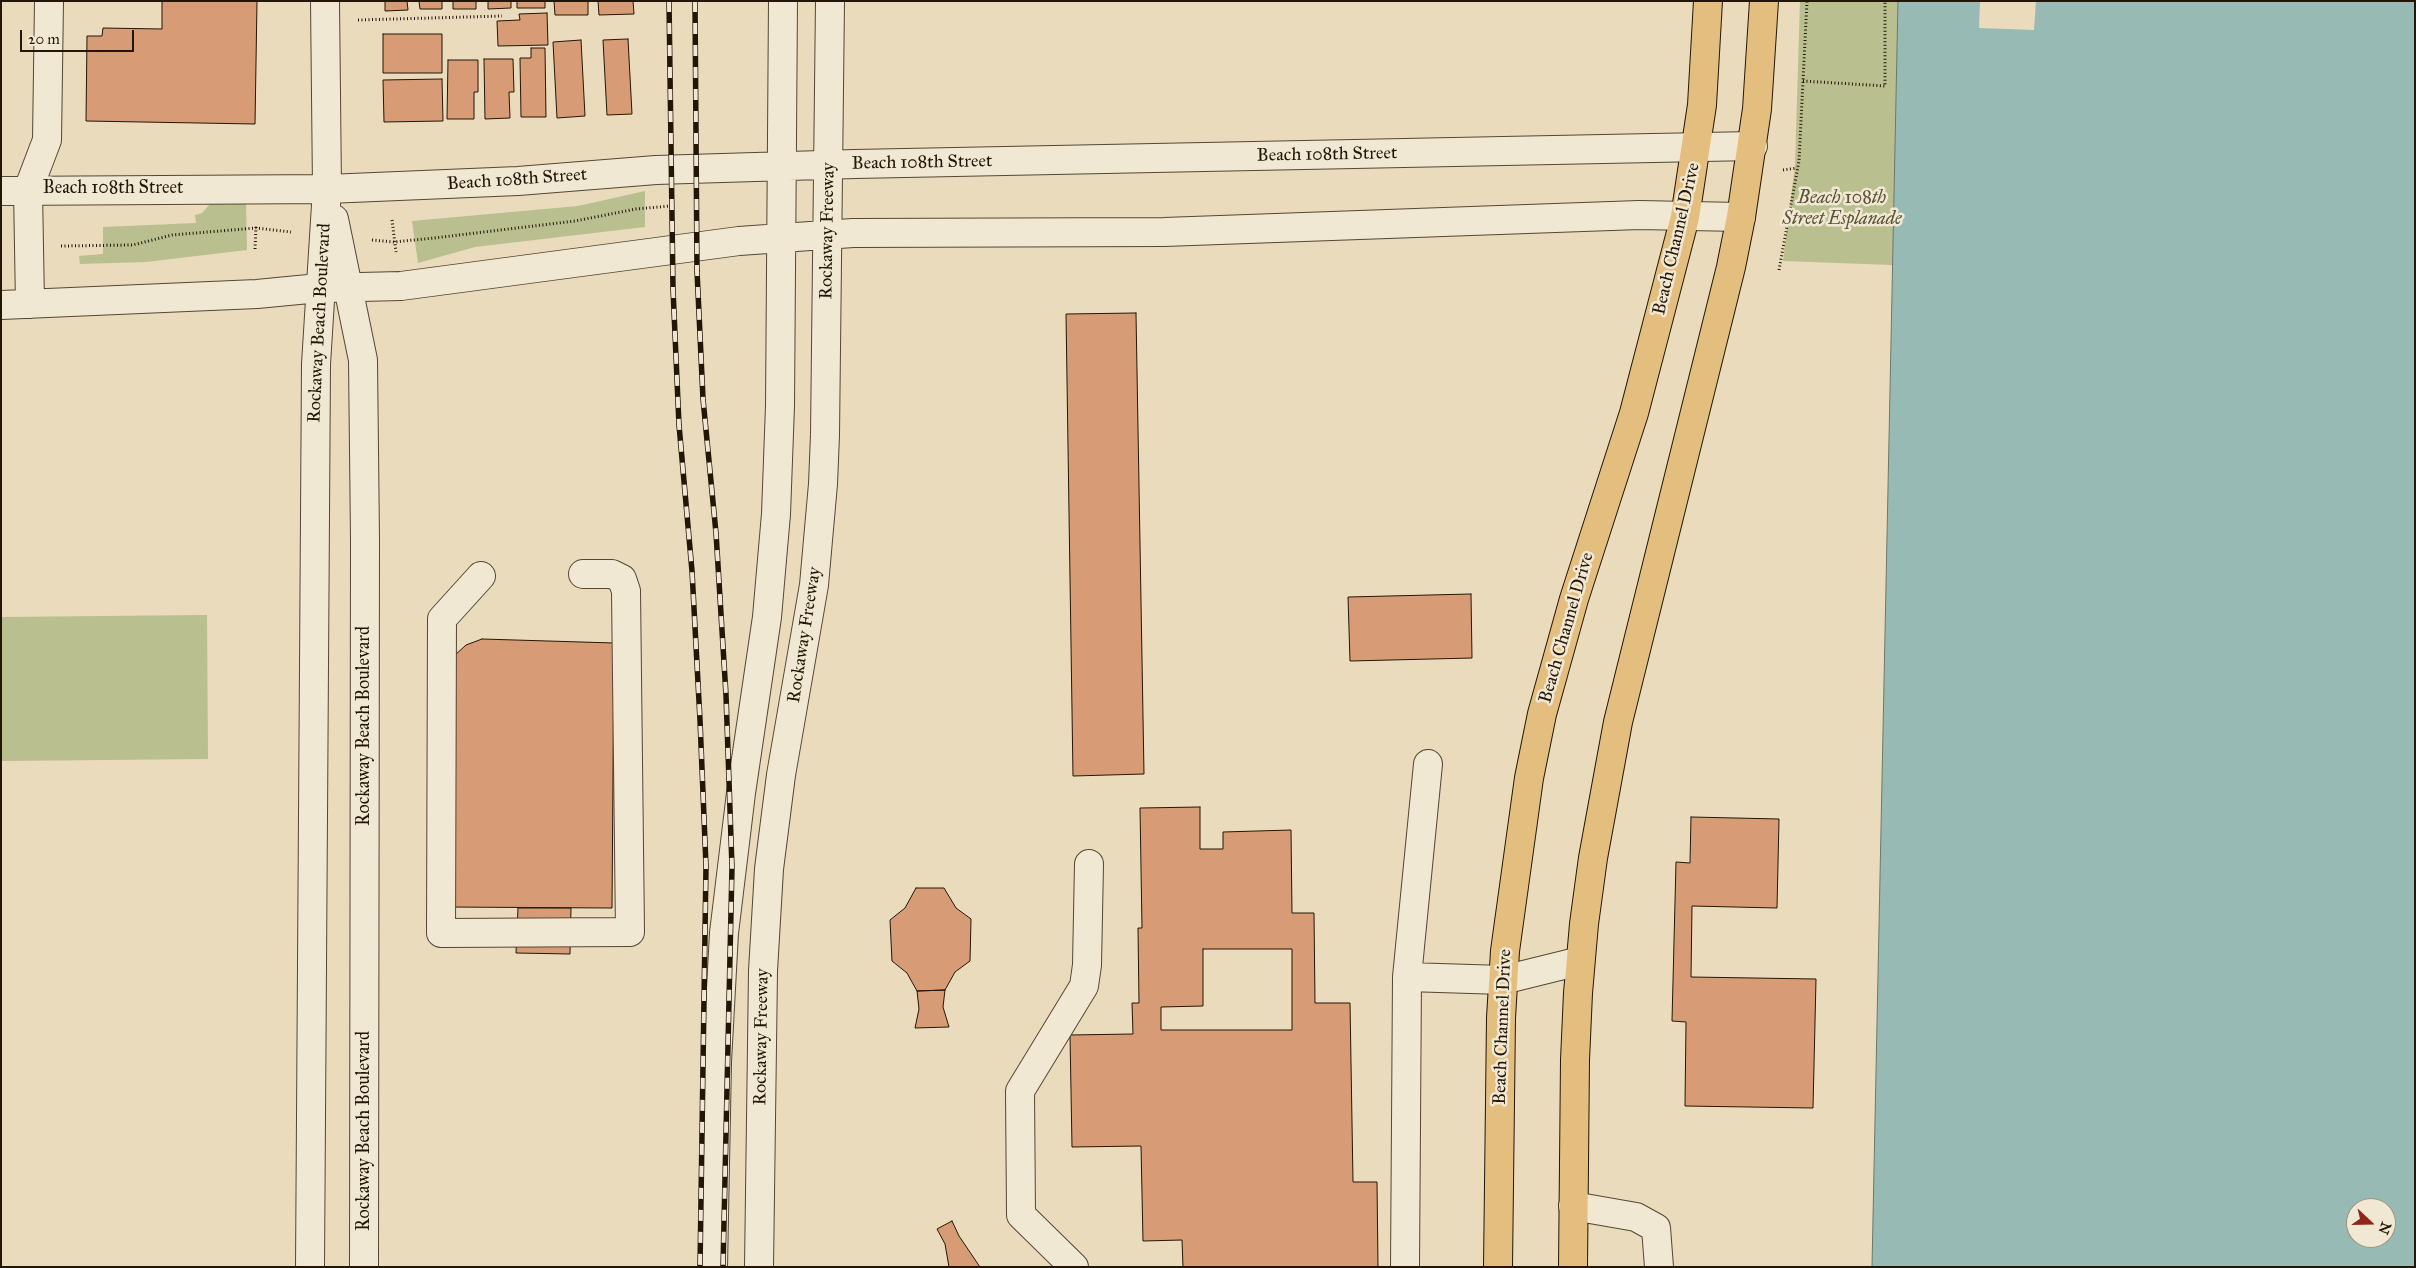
<!DOCTYPE html>
<html>
<head>
<meta charset="utf-8">
<style>
	body { margin:0 }
	#map { position:relative; width:2416px; height:1268px; overflow:hidden; background:#e9dbbb; font-family:"IM FELL Great Primer",serif }
	canvas { display:block }
	.frame { position:absolute; inset:0; border:2px solid #231607; pointer-events:none }
	.north { position:absolute; left:2346px; top:1198px; width:50px; height:50px; box-sizing:border-box; background:#f1e8d3; border:1px solid #9f9481; border-radius:50%; rotate:111deg; font-size:14px; font-weight:700; line-height:20px; text-align:center; color:#231607 }
	.north::after { content:''; display:block; margin:auto; width:18px; height:22px; background:#8f2418; clip-path:polygon(50% 0,100% 100%,50% 72%,0 100%) }
	.scale { position:absolute; left:20px; top:30px; width:114px; height:22px; box-sizing:border-box; border:2px solid #231607; border-top:0; padding-left:6px; font-size:15px; line-height:18px; white-space:nowrap; color:#231607; -webkit-text-stroke:4px #f1e8d3; paint-order:stroke }
</style>
</head>
<body>
<div id="map">
<canvas width="2416" height="1268"></canvas>
<div class="frame"></div>
<div class="north">N</div>
<div class="scale">20 m</div>
</div>
<script>
const g = document.querySelector('canvas').getContext('2d');
g.lineJoin = 'round';
function fillPath(path, color) { g.fillStyle = color; g.fill(path, 'evenodd'); }
const toPath = rows => new Path2D(rows.map(r => 'M' + r).join(''));
function stroke(path, color, width, dash) { g.strokeStyle = color; g.lineWidth = width; g.lineCap = dash ? 'butt' : 'round'; g.setLineDash(dash || []); g.stroke(path); }
function write(font, color, halo, rows, align = 'center') {
  g.font = font + ' "IM FELL Great Primer",serif'; g.lineWidth = 5; g.setLineDash([]); g.textBaseline = 'middle'; g.strokeStyle = halo; g.fillStyle = color; for (const [text, x, y, turn = 0] of rows) {
    g.save(); g.translate(x, y); g.rotate((+turn || 0) * Math.PI / 180); g.textAlign = isNaN(turn) ? turn : align; if (halo) g.strokeText(text, 0, 0); g.fillText(text, 0, 0); g.restore();
  }
}
fillPath(toPath([
	[1800,1,1898,1,1893,265,1783,261,1795,165],
	[645,191,645,227,475,247,418,263,412,221,578,206],
	[210,204,246,204,247,250,146,262,80,264,79,256,103,254,103,227,196,223,195,215,202,213],
	[207,615,208,759,1,761,1,617]
]), '#b9bf8e');
const water = toPath([
	[1898,1,2415,1,2415,1267,1872,1267,1898,1],
	[2356,1208,2386,1208,2386,1238,2356,1238,2356,1208]
]);
fillPath(water, '#97bbb4');
stroke(water, '#69796f', 1);
fillPath(toPath([
	[1980,1,2036,1,2034,30,1979,28]
]), '#e9dbbb');
const building = toPath([
	[162,1,257,1,255,124,86,121,87,36,102,36,103,28,162,29,162,1],
	[385,1,407,1,408,10,385,11,385,1],
	[419,1,442,1,442,9,420,9,419,1],
	[453,1,476,1,476,9,453,9,453,1],
	[488,1,511,1,511,8,488,9,488,1],
	[517,1,545,1,545,8,517,8,517,1],
	[554,1,588,1,588,15,555,15,554,1],
	[598,1,633,1,634,14,599,15,598,1],
	[547,13,548,45,498,46,497,21,520,20,519,14,547,13],
	[383,34,442,34,442,73,383,73,383,34],
	[628,39,632,114,607,115,603,40,628,39],
	[581,40,585,116,557,118,553,42,581,40],
	[531,48,545,48,546,117,521,117,520,58,531,58,531,48],
	[484,59,513,59,514,92,509,92,510,118,485,119,484,59],
	[448,60,478,60,478,92,474,92,474,119,447,119,448,60],
	[442,79,443,121,384,122,383,80,442,79],
	[1136,313,1144,774,1073,776,1066,314,1136,313],
	[1471,594,1472,658,1350,661,1348,597,1471,594],
	[482,639,614,643,612,908,448,907,455,655,466,645,482,639],
	[1200,807,1200,849,1223,849,1223,832,1291,830,1292,913,1314,913,1315,1003,1350,1003,1353,1182,1377,1182,1378,1267,1183,1267,1182,1240,1143,1241,1141,1146,1072,1147,1070,1035,1133,1034,1132,1003,1139,1003,1138,928,1142,928,1140,808,1200,807],
	[1203,949,1292,949,1292,1030,1161,1030,1161,1007,1203,1006,1203,949],
	[1691,817,1779,819,1777,908,1692,906,1691,977,1816,979,1813,1108,1685,1106,1686,1022,1672,1021,1676,862,1690,863,1691,817],
	[916,888,944,888,956,908,971,919,970,961,955,972,945,990,917,991,907,973,892,961,890,920,905,908,916,888],
	[518,908,571,908,570,954,516,953,518,908],
	[945,990,943,1007,949,1027,915,1028,919,1009,917,991,945,990],
	[952,1221,959,1236,980,1267,949,1267,945,1244,937,1229,952,1221]
]);
fillPath(building, '#d79c76');
stroke(building, '#231607', 1);
const minor = toPath([
	[1,191,327,189,518,181,656,170,855,164,1753,146],
	[334,219,363,360,365,540,364,1267],
	[30,304,28,190,47,140,49,1],
	[1,305,257,294,319,288,401,286,739,241,853,233,1164,232,1639,215,1741,217],
	[481,576,442,619,441,933,630,932,626,591,622,579,612,574,583,574],
	[1407,977,1503,980,1580,961],
	[1573,1206,1636,1217,1656,1228,1659,1267],
	[310,1267,316,364,327,189,325,1],
	[713,1267,717,1062,724,933,741,793,767,617,776,514,780,406,783,1],
	[759,1267,763,971,769,869,781,775,814,585,823,484,825,435,830,1],
	[1074,1267,1021,1215,1020,1091,1084,986,1087,965,1089,864],
	[1405,1267,1407,977,1428,764]
]);
const major = toPath([
	[1498,1267,1501,1018,1505,951,1529,778,1542,714,1574,599,1634,413,1685,217,1702,105,1708,1],
	[1573,1267,1575,1060,1578,993,1584,924,1593,858,1618,722,1731,267,1741,217,1757,109,1764,1]
]);
stroke(minor, '#544734', 30);
stroke(major, '#231607', 30);
stroke(toPath([
	[358,20,502,16],
	[1803,81,1885,86,1885,1],
	[1783,170,1797,168],
	[392,220,396,252],
	[372,240,394,242,434,238,575,221,636,209,670,206],
	[61,246,133,245,172,235,256,228,291,232],
	[255,249,256,227],
	[1779,270,1799,161,1807,1]
]), '#231607', 3, [1, 2.5]);
stroke(minor, '#f1e8d3', 28);
stroke(major, '#e4be7e', 28);
const rail = toPath([
	[669,1,673,289,679,425,692,571,700,720,706,866,700,1267],
	[695,1,697,271,703,399,716,533,726,695,732,867,723,1267]
]);
stroke(rail, '#231607', 5.5);
stroke(rail, '#f1e8d3', 4, [11]);
write('18px', '#231607', '#f1e8d3', [
	["Beach 108th Street",1327,155,-1],
	["Beach 108th Street",922,163,-1],
	["Beach 108th Street",517,180,-4],
	["Beach 108th Street",113,189],
	["Rockaway Freeway",828,231,-89],
	["Beach Channel Drive",1677,239,-77],
	["Rockaway Beach Boulevard",320,323,-87],
	["Beach Channel Drive",1567,628,-74],
	["Rockaway Freeway",805,635,-81],
	["Rockaway Beach Boulevard",365,726,-90],
	["Beach Channel Drive",1503,1027,-88],
	["Rockaway Freeway",762,1037,-89],
	["Rockaway Beach Boulevard",365,1131,-90]
]);
write('italic 18px', '#585136', '#f1e8d3', [
	["Beach 108th",1842,199],
	["Street Esplanade",1842,220]
]);
</script>
</body>
</html>
